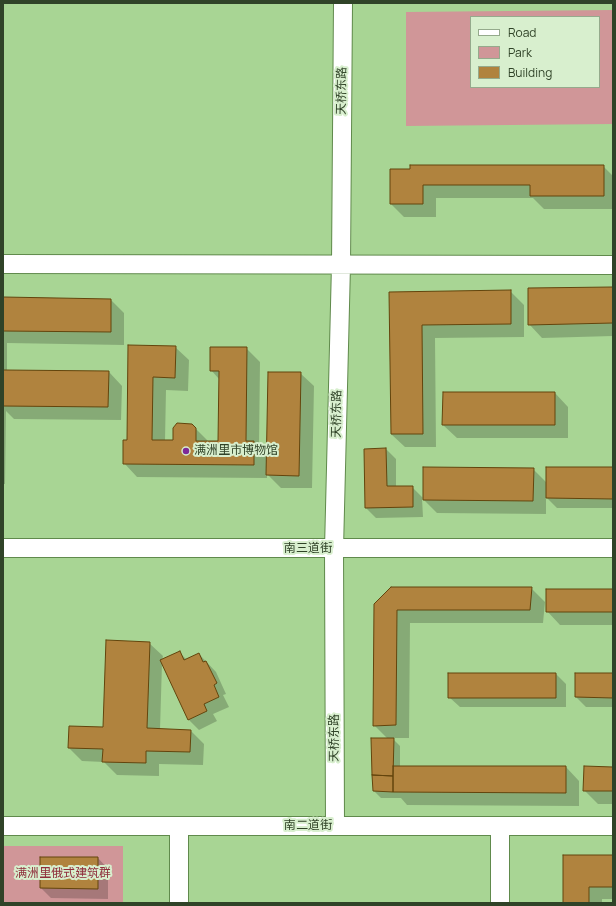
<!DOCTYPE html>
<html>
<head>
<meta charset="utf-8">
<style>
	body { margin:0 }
	#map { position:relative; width:616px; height:906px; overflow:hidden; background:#a8d594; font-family:Manrope,sans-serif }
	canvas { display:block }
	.frame { position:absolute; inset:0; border:4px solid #304328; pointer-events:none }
	.legend { position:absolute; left:470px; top:16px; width:130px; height:72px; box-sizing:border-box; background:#d8efce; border:1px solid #95aa8c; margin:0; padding:5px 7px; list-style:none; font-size:12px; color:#304328 }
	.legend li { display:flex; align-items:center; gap:8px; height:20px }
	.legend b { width:20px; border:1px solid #95aa8c }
</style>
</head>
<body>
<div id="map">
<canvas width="616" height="906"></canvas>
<div class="frame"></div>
<ul class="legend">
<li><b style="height:5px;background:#fff"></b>Road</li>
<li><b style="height:11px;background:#d09698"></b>Park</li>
<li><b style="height:11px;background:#b0833e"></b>Building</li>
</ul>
</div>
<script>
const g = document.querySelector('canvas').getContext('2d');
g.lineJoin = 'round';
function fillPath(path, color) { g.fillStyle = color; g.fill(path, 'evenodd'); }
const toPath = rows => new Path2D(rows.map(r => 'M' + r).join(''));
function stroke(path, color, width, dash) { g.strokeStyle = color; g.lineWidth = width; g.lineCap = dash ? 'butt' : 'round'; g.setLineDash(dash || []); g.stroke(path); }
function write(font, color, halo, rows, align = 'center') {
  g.font = font + ' Manrope,"Noto Sans SC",sans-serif'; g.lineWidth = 4; g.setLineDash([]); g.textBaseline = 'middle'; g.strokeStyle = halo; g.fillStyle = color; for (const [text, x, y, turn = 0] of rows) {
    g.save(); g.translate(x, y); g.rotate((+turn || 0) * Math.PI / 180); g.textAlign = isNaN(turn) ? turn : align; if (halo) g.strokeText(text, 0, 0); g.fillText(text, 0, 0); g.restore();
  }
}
fillPath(toPath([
	[613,10,613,124,406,126,406,12],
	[471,17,599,17,599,87,471,87],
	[3,846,123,846,123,903,3,903]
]), '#d09698');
fillPath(toPath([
	[603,166,613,176,613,209,544,209,533,198,436,198,436,217,404,217,391,204,411,170],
	[613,288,613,336,542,338,529,324],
	[510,291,524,305,524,337,435,338,436,447,405,447,391,434,390,293],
	[3,298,111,300,124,313,124,345,7,343,7,371,109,372,122,386,121,420,14,419,6,411,5,484,3,484],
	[129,346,175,347,189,360,188,391,166,390,165,441,174,441,192,425,209,442,219,442,219,379,211,370,246,348,260,362,259,447,268,456,300,373,314,386,312,488,281,488,267,474,267,478,137,477,124,463,128,441],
	[555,393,568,407,568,438,457,438,443,425],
	[386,449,396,459,396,487,412,487,424,499,533,469,547,483,613,468,613,508,557,508,546,497,546,514,437,513,422,498,423,517,376,518,366,508],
	[531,588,545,602,543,623,410,623,409,738,392,738,400,746,400,767,566,767,579,781,579,806,407,805,401,798,381,798,374,791,388,739,374,725,375,604],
	[613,590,613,625,560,625,547,611],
	[149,643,163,656,162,660,179,652,187,660,199,654,216,672,226,694,223,695,229,707,213,714,217,721,199,730,189,720,162,663,160,730,191,731,204,744,203,765,159,764,159,776,117,775,104,762,82,761,69,748,104,728],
	[556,674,566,684,566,707,460,707,449,697],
	[576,674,613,674,613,707,586,707,576,697],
	[613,768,613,804,598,804,584,790],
	[613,856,613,899,602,899,602,903,564,903],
	[41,858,98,858,108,869,108,899,51,898,41,888],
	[3,868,4,870,4,895,3,895]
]), '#0003');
const building = toPath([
	[410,165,604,165,604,196,530,196,530,185,423,185,423,204,390,204,390,169,410,169,410,165],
	[613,287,613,323,528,325,528,288,613,287],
	[511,290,511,324,422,325,423,434,391,434,389,292,511,290],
	[3,297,111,299,111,332,3,331,3,297],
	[128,345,176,346,175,378,153,377,152,440,173,440,173,428,177,423,192,424,196,428,196,441,218,441,219,371,210,371,210,347,247,347,246,441,254,441,254,465,123,464,123,440,127,440,128,345],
	[3,370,109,371,108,407,3,406,3,370],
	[268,372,301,372,299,476,266,475,268,372],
	[443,392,555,392,555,425,442,425,443,392],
	[386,448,387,486,413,486,413,507,365,508,364,449,386,448],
	[423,467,534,468,533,501,423,500,423,467],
	[546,467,613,467,613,499,546,498,546,467],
	[391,587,532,587,530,610,397,610,396,725,373,726,374,604,391,587],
	[546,589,613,589,613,612,546,612,546,589],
	[106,640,150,642,147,728,191,730,190,752,146,751,146,763,102,762,103,749,68,748,69,726,103,727,106,640],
	[180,651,184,660,199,653,203,662,206,661,217,683,214,685,219,697,204,704,207,711,188,720,160,660,180,651],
	[448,673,556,673,556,698,448,698,448,673],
	[575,673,613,673,613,698,575,697,575,673],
	[371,738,394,738,393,776,372,775,371,738],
	[393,766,566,766,566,793,393,792,393,766],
	[584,766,613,767,613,791,583,791,584,766],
	[372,775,393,776,393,792,373,791,372,775],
	[563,855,613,855,613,887,589,887,589,903,563,903,563,855],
	[40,857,98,857,98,889,40,888,40,857]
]);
fillPath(building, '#b0833e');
stroke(building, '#63440c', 1);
const minor = toPath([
	[3,264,613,265],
	[3,548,613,548],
	[3,826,613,826],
	[179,826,179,903],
	[335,826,334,549,341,265,343,3],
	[500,827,500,903]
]);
stroke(minor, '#608a4c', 20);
stroke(minor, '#fff', 18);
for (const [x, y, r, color] of [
	[186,451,4,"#7d2a99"]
]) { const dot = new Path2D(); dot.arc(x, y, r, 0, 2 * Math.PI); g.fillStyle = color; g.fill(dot); stroke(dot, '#d8efce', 1.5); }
write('12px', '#304328', '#d8efce', [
	["天桥东路",342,91,-89],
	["天桥东路",337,414,-89],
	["南三道街",308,549],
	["天桥东路",335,738,-90],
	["南二道街",308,826]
]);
write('12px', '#304328', '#d8efce', [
	["满洲里市博物馆",194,451]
], 'left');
write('12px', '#8f2d3b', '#d8efce', [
	["满洲里俄式建筑群",63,874]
]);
</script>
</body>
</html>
